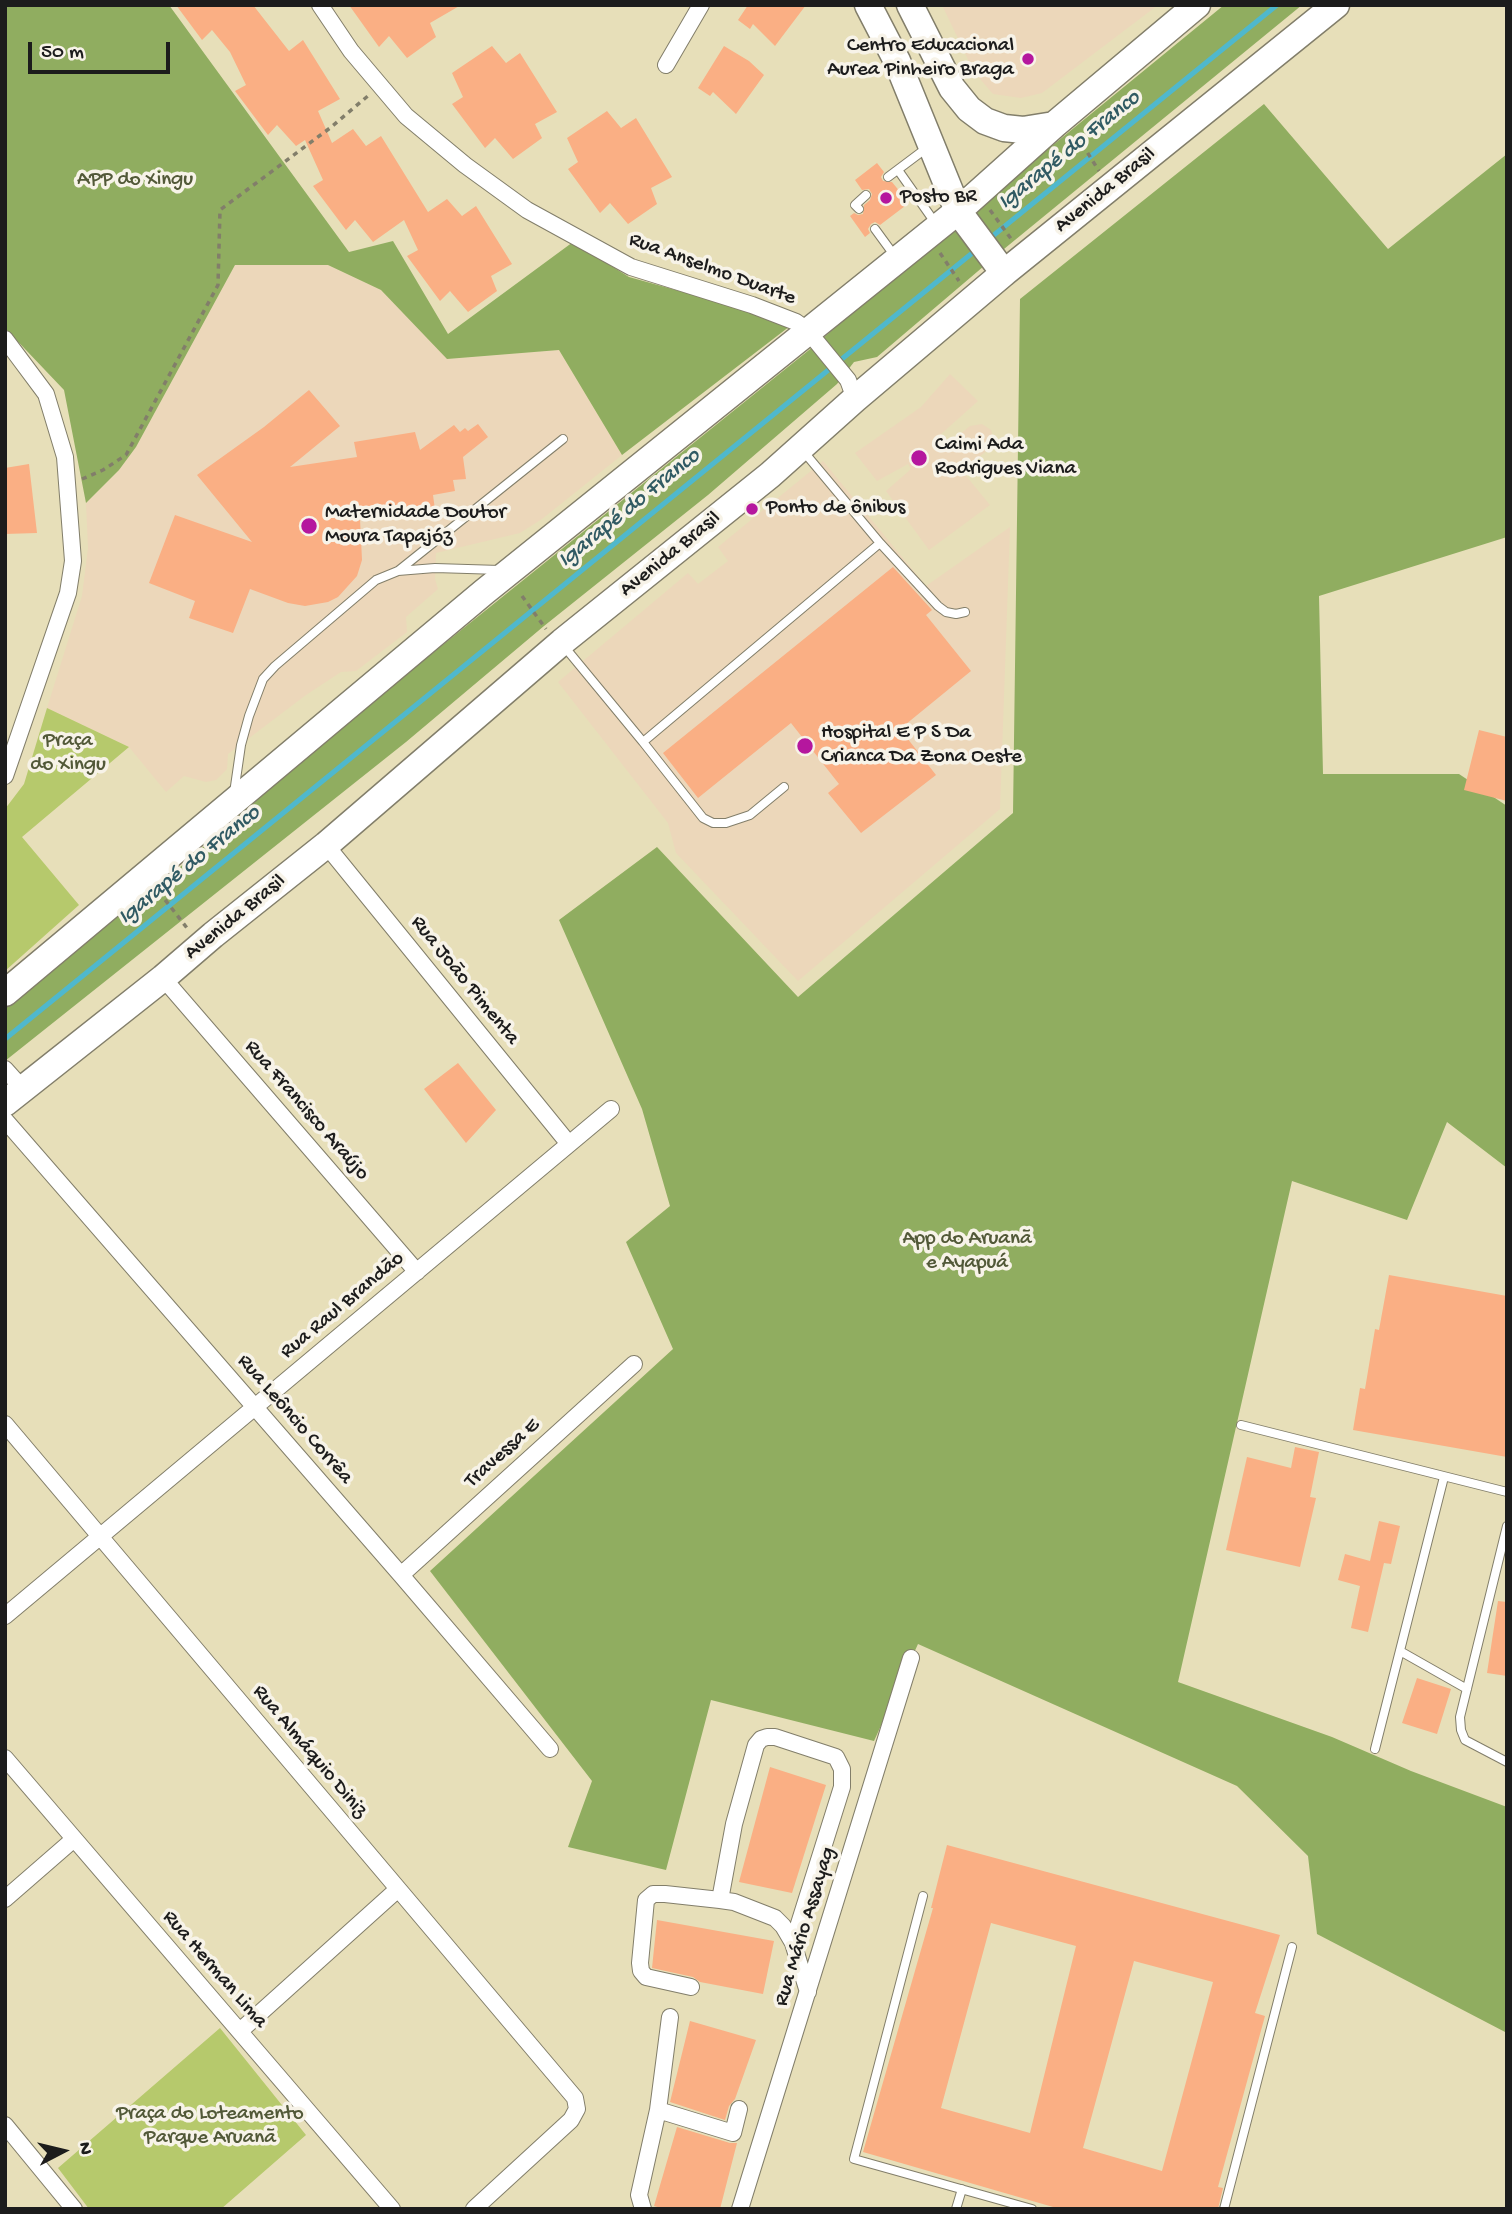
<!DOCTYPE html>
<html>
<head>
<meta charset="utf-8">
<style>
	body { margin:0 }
	#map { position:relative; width:1512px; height:2214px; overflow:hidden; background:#e7dfb9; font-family:"Gochi Hand",sans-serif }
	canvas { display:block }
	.frame { position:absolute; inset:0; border:7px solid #1c1c1c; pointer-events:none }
	.north { position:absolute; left:28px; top:2116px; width:70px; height:70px; -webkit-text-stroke:5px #f7f3e8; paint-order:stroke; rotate:83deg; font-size:19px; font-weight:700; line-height:28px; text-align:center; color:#1c1c1c }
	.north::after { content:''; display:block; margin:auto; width:24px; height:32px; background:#1c1c1c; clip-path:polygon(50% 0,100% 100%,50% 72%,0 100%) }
	.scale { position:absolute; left:28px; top:42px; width:142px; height:32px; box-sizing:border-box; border:4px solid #1c1c1c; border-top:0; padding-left:9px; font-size:21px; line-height:24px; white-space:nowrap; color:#1c1c1c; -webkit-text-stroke:5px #f7f3e8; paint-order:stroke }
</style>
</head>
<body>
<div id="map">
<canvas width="1512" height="2214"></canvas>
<div class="frame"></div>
<div class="north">N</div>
<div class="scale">50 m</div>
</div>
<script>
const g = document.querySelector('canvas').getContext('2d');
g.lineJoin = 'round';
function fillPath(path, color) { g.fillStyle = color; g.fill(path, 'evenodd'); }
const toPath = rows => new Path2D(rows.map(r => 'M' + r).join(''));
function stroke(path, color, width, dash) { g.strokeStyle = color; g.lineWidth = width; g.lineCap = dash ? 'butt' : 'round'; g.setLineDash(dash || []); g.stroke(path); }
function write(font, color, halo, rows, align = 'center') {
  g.font = font + ' "Gochi Hand",sans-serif'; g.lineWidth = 7; g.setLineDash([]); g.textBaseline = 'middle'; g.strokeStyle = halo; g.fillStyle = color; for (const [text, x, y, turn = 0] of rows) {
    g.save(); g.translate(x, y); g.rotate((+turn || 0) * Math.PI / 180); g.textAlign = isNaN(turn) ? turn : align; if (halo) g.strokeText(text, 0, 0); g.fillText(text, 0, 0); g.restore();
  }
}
fillPath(toPath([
	[942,5,1158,5,1042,93,1021,98,993,94,974,72],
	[235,265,328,265,381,290,448,359,559,350,622,455,542,519,520,533,436,553,435,579,438,589,406,617,407,632,356,671,341,672,306,695,228,754,227,769,216,780,206,782,184,776,166,792,129,747,47,708,82,596,88,548,86,503,119,470,136,447],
	[950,374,978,401,940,435,948,444,970,426,982,424,991,430,994,440,989,449,962,471,990,505,929,550,886,491,911,469,908,464,877,481,855,453,921,407],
	[823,461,926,586,1010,527,1000,809,798,981,676,853,668,823,558,682,688,573,698,584,728,561,718,547]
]), '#ecd7ba');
fillPath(toPath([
	[47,708,129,747,22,837,79,905,5,971,5,809,24,784],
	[220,2028,306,2135,221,2209,89,2209,58,2168]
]), '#b6c96c');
fillPath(toPath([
	[5,5,169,5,349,252,393,241,448,334,573,242,629,277,794,323,622,455,559,350,447,359,381,290,328,265,235,265,136,447,119,470,86,503,64,390,5,328],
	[1224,5,1302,5,1004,249,877,357,854,362,837,384,708,495,544,626,406,742,5,1061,5,1003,92,932,171,875,342,726,809,350,948,231],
	[1264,104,1388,249,1507,154,1507,537,1319,596,1323,774,1459,774,1507,806,1507,1168,1447,1122,1407,1220,1292,1181,1178,1682,1332,1737,1411,1771,1507,1807,1507,2033,1317,1934,1308,1856,1237,1786,918,1644,874,1741,711,1700,666,1870,568,1847,592,1781,430,1571,673,1349,626,1242,670,1206,642,1109,559,920,657,847,798,997,1013,813,1020,299]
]), '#90ad60');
stroke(toPath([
	[989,239,1277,5],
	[5,1039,976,250]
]), '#4fb8cd', 5);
fillPath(toPath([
	[176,5,253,5,289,51,303,40,340,99,318,111,332,143,353,129,366,146,381,136,428,212,447,199,462,216,476,206,512,264,491,276,497,291,468,312,450,291,440,301,407,256,418,250,404,220,373,242,355,220,346,230,313,186,323,180,305,140,296,146,277,125,268,135,235,91,246,85,230,52,212,30,202,40],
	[349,5,461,5,430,23,436,37,407,58,389,36,379,47],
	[748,5,806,5,775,46,753,24,750,29,738,20],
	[492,46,506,63,520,53,557,112,535,124,542,138,513,159,495,138,485,148,452,104,463,97,452,73],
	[724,46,749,61,764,75,736,114,713,92,710,96,698,88],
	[607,111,621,128,636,118,672,177,651,188,657,204,628,224,610,203,600,213,568,169,578,162,567,138],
	[877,163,884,172,881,177,883,181,892,182,909,203,880,225,875,222,871,224,868,229,870,233,865,237,850,216,854,213,858,215,863,214,864,205,870,200,872,194,869,189,862,190,855,180],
	[309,390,340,426,290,467,357,457,354,442,415,432,420,450,454,425,460,432,465,428,468,431,478,424,488,437,463,457,466,479,453,480,455,491,433,495,435,510,360,519,362,560,357,576,338,597,328,602,305,606,288,603,250,589,233,633,189,618,195,601,149,583,175,515,252,542,197,475,264,427],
	[29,464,37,533,5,534,5,468],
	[893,567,932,610,926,615,971,671,900,729,936,775,861,833,828,793,839,784,791,723,698,798,663,753],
	[1479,730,1507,737,1507,801,1464,790],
	[458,1063,496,1110,466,1143,424,1089],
	[1389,1275,1507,1296,1507,1457,1353,1430,1360,1388,1365,1389,1375,1329,1379,1330],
	[1295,1447,1319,1452,1310,1497,1316,1498,1300,1567,1226,1550,1247,1457,1291,1468],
	[1379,1521,1400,1526,1391,1564,1384,1563,1368,1632,1351,1628,1360,1586,1338,1580,1345,1554,1370,1561],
	[1498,1601,1507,1602,1507,1676,1487,1673],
	[1417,1678,1451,1689,1437,1734,1402,1723],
	[770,1767,826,1785,792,1893,739,1882],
	[947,1845,1280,1935,1255,2013,1265,2016,1218,2187,1223,2188,1218,2209,1060,2209,863,2152,933,1908,931,1908],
	[991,1923,1076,1946,1030,2133,941,2108],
	[1134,1961,1213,1982,1162,2171,1083,2148],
	[657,1920,774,1941,763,1994,700,1982,693,1977,652,1968],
	[690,2021,756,2040,735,2099,729,2106,725,2120,670,2102],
	[677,2127,730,2143,737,2143,720,2209,664,2209,654,2206]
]), '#faaf84');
const service = toPath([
	[898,170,936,224],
	[888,177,928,147],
	[859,209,855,205,866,195],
	[875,229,894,255],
	[880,543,938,606,946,612,956,614,965,612],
	[398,571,435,568,500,570],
	[563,645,643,742,880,543,804,452],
	[643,742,703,818,713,823,726,823,750,815,784,787],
	[234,793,241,745,249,716,263,679,275,666,376,580,398,571,563,439],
	[1241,1425,1507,1492],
	[1507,1526,1460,1717,1461,1730,1465,1740,1507,1762],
	[1400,1651,1467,1689],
	[1375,1749,1444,1477],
	[923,1896,854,2159,1032,2209],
	[956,2209,962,2189],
	[1224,2209,1292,1947]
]);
const minor = toPath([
	[320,5,351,51,406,116,465,165,527,210,631,267,752,305,796,322,807,330,848,380,855,399],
	[666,65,701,5],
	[5,339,46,394,65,457,73,561,68,593,5,776],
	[326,845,569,1144],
	[163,978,417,1272],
	[5,1069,23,1089],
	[5,1120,401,1575,550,1749],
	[5,1424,575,2098,577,2109,571,2120,474,2209],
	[401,1575,634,1364],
	[5,1616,611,1109],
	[5,1758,392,2209],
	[5,1899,74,1839],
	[793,1943,842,1787,842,1769,836,1757,775,1737,767,1737,761,1739,756,1745,734,1824,720,1900,734,1902,775,1918,783,1926,793,1943,808,1992],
	[691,1987,646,1977,641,1971,640,1963,646,1900,653,1894,665,1894,720,1900],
	[240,2031,398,1889],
	[658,2110,733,2133,739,2109],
	[5,2125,74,2209],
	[643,2209,639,2195,658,2110,670,2017],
	[740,2209,911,1658]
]);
const trunk = toPath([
	[868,5,897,61,958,211,1004,273],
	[910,5,952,88,969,109,985,121,1004,128,1023,130,1054,125],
	[5,993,484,592,958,211,1054,125,1197,5],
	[5,1103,163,978,213,935,326,845,562,642,770,475,855,399,1004,273,1336,5]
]);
stroke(service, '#827e6a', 10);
stroke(minor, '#827e6a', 18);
stroke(trunk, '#827e6a', 29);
stroke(toPath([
	[1077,136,1099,171],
	[990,210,1012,240],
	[940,253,959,281],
	[82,479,103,470,126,455,218,285,220,210,330,128,369,95],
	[522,596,546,629],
	[159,892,187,928]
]), '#827e6a', 3.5, [5, 5]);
stroke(service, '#fff', 8);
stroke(minor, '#fff', 16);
stroke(trunk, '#fff', 26);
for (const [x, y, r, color] of [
	[1028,59,7,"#b5179e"],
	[886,198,7,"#b5179e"],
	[919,458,9,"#b5179e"],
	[752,509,7,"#b5179e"],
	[309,526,9,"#b5179e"],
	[805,746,9,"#b5179e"]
]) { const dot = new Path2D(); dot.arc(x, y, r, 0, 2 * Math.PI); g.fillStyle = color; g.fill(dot); stroke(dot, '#f7f3e8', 2.5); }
write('21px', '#1c1c1c', '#f7f3e8', [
	["Centro Educacional",1014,47,"right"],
	["Aurea Pinheiro Braga",1014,71,"right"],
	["Posto BR",900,198],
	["Caimi Ada",935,446],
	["Rodrigues Viana",935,470],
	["Ponto de ônibus",766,509],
	["Maternidade Doutor",325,514],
	["Moura Tapajóz",325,538],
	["Hospital E P S Da",821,734],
	["Crianca Da Zona Oeste",821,758]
], 'left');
write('21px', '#525938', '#f7f3e8', [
	["APP do Xingu",135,181],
	["Praça",68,742],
	["do Xingu",68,766],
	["App do Aruanã",967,1240],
	["e Ayapuá",967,1264],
	["Praça do Loteamento",210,2115],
	["Parque Aruanã",210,2139]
]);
write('21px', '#1c1c1c', '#f7f3e8', [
	["Avenida Brasil",1106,191,-39],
	["Rua Anselmo Duarte",712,270,20],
	["Avenida Brasil",671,555,-39],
	["Avenida Brasil",236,918,-39],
	["Rua João Pimenta",464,981,51],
	["Rua Francisco Araújo",306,1111,49],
	["Rua Raul Brandão",343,1306,-40],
	["Rua Leôncio Corrêa",294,1420,49],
	["Travessa E",503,1454,-42],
	["Rua Almáquio Diniz",309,1752,50],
	["Rua Mário Assayag",806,1927,-73],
	["Rua Herman Lima",214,1970,49]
]);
write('italic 23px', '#305a63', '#f7f3e8', [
	["Igarapé do Franco",1070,151,-39],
	["Igarapé do Franco",630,509,-39],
	["Igarapé do Franco",190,866,-39]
]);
</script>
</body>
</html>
